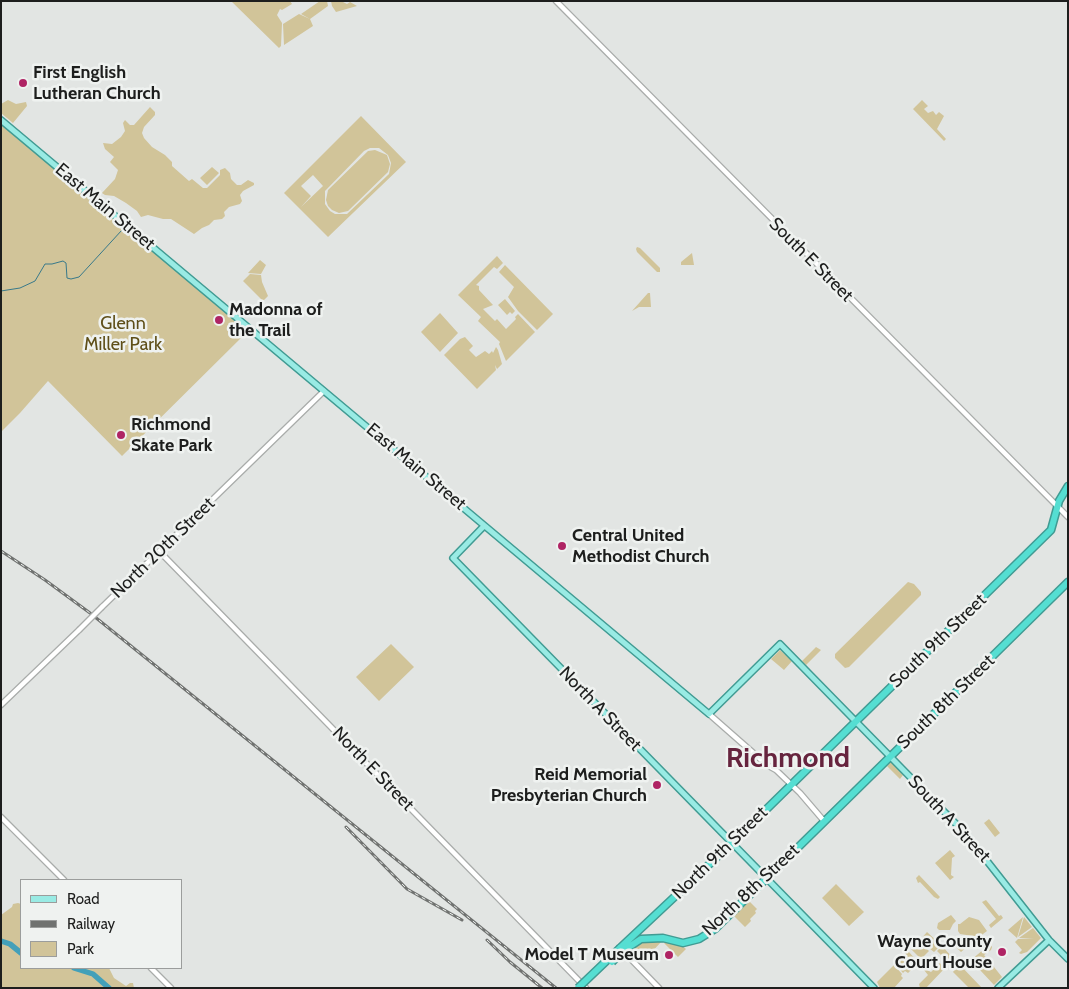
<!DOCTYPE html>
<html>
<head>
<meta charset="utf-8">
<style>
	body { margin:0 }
	#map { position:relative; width:1069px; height:989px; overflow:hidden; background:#e2e5e3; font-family:Cabin,sans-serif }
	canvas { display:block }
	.frame { position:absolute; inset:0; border:2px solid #1d1e1d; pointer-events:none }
	.legend { position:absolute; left:20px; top:879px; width:162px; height:90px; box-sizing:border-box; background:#eff2f0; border:1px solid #9b9d9c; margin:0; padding:6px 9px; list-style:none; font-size:15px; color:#1d1e1d }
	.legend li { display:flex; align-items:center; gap:10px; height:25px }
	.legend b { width:25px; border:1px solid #9b9d9c }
</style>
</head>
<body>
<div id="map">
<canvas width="1069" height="989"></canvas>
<div class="frame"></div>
<ul class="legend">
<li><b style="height:6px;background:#99ebe4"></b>Road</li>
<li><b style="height:6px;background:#707270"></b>Railway</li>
<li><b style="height:14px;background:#d1c499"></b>Park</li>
</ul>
</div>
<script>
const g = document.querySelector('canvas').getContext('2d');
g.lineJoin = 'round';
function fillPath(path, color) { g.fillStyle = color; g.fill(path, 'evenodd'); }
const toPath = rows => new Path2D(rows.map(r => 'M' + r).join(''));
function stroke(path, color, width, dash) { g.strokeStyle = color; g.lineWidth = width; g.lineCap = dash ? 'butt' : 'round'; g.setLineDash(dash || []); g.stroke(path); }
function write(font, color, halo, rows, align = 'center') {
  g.font = font + ' Cabin,sans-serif'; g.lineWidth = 5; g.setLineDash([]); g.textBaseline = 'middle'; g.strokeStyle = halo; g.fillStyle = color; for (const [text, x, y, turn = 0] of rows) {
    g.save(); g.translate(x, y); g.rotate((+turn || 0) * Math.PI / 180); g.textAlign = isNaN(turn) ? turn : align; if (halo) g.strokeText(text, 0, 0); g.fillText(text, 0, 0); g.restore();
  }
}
fillPath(toPath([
	[231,1,290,1,292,4,282,10,280,9,277,15,282,23,281,46,279,48],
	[320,1,327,1,328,6,310,19,301,14],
	[331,1,341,1,347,4,350,2,357,6,336,12,332,6],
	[299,14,310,19,313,26,284,45,283,24],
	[8,100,16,104,26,102,27,106,13,123,1,113,1,104],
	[922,100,928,106,924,109,928,113,933,111,936,115,939,112,944,116,937,129,946,139,944,141,913,109],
	[150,107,155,112,155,115,144,127,142,133,144,138,152,147,165,155,172,162,172,166,189,181,192,179,203,188,207,188,220,175,220,170,225,168,230,173,231,179,237,185,241,185,248,180,254,183,254,185,243,191,240,195,242,201,240,204,229,207,224,212,225,216,222,219,214,220,209,225,202,228,194,234,171,219,163,219,148,215,141,217,137,211,126,203,114,196,105,195,102,193,115,179,118,170,110,162,114,157,105,149,103,143,112,144,121,137,125,131,123,123,125,120,130,125,134,125],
	[361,116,406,162,328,237,284,193],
	[370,148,379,148,388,155,391,163,389,174,347,214,335,214,330,211,325,204,325,191,364,151],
	[313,175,323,186,301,207,311,196,301,186],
	[1,120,247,325,241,338,122,456,48,381,20,413,1,432],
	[375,150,387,155,390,164,388,172,348,211,339,213,332,210,328,206,326,200,328,190,368,151],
	[212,167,219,173,207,185,200,178],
	[637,247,640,248,660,268,660,272,657,272,637,252,636,249],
	[692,253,694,265,681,265,681,262],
	[497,256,503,263,497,269,494,267,476,285,479,286,479,290,493,305,483,309,495,321,497,319,506,329,516,319,515,317,518,314,535,332,506,361,499,344,500,342,478,321,481,317,458,295],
	[260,260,266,265,261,274,248,273],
	[505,265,553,314,537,330,518,311,508,297,514,287,499,272],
	[250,274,261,275,262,282,268,296,263,301,243,281],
	[648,293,650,293,651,307,639,307,632,311],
	[505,299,515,311,512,314,510,312,507,315,498,305],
	[440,313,458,333,440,352,421,332],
	[465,337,473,346,469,350,476,357,485,351,489,354,492,351,493,353,496,347,498,350,502,364,497,369,495,365,496,370,477,389,444,355,460,339],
	[908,582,914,584,921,592,921,595,849,667,845,668,835,658,835,654],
	[391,644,414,667,379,701,356,677],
	[816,647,821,650,806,665,802,661],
	[780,650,792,661,784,670,771,659],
	[891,762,903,775,900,779,887,766],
	[989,819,1000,833,995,837,984,823],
	[950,850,955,856,952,858,951,875,954,877,950,880,935,863],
	[919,875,940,897,938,899,934,897,920,882,918,883,916,878],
	[836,884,864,912,849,926,822,898],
	[986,900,999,916,1001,915,1003,918,991,928,989,925,996,919,982,902],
	[749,901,757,909,755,911,756,913,750,919,751,921,745,927,734,916],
	[18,903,21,904,21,968,109,968,114,978,126,986,130,983,133,983,134,988,1,988,1,915,12,907,13,904],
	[951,915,956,921,953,924,950,930,939,930,937,928,938,923],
	[969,917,979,920,987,931,979,937,960,934,958,931,958,924,960,924],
	[1023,917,1017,938,1008,930],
	[1024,917,1032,927,1018,937],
	[1033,928,1041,938,1027,952,1019,942,1027,952,1021,954,1019,953,1022,950,1015,942,1018,939,1034,939,1019,938],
	[927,932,941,945,934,952,925,945,927,943,923,939,920,940],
	[951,937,974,941,961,952,948,939],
	[645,941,662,941,649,955,643,952,647,957,645,959,642,956,637,961,629,950],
	[667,941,681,945,686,949,678,957,664,943],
	[919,941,917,945,921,949,924,946,929,951,921,959,911,949],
	[990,944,992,947,991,950,984,955,989,961,979,969,971,960],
	[942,946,954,959,948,966,944,962,945,959,937,951],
	[908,951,921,965,919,966,917,964,908,973,905,971,903,973,895,964],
	[990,962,1002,977,994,985,980,970],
	[940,963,944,969,926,988,920,988,919,984,928,975,924,970,925,969,931,972],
	[894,965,902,974,901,976,903,978,894,988,880,988,877,982],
	[958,965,960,965,982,988,969,988,953,972]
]), '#d1c499');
stroke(toPath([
	[1,291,20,288,35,281,45,264,52,264,63,261,66,263,67,278,71,279,79,277,122,230]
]), '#38798a', 1);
stroke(toPath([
	[1,941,10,944,21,953],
	[74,968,93,974,109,988]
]), '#43a0b9', 5.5);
const minor = toPath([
	[556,1,1068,517],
	[160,552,586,988],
	[102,607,324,391],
	[1,705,79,630],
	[709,714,767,765,776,770,800,793,824,821],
	[1,817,64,880],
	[621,949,659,988],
	[151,968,171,988]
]);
const major = toPath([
	[1,120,709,714,780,644,965,833,1049,940,1068,959],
	[484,526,453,558,874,988],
	[998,988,1049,940]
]);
const highway = toPath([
	[620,948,732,843,1051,530,1059,501,1068,486],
	[623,951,641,939,663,938,683,943,699,939,715,929,1068,582]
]);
stroke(minor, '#a9acaa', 7);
stroke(major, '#419b93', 8);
stroke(highway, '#419b93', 9);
stroke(minor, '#fff', 4.5);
stroke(major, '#99ebe4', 5);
stroke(highway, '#55ded2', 6);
const rail = toPath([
	[1,551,45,580,90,613,556,988],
	[346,827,407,889,462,920],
	[487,940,510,962,542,988]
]);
stroke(rail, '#707270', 3);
stroke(rail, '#eff2f0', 1, [4]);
const minorBridge = toPath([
	[79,630,102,607]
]);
const highwayBridge = toPath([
	[612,962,623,951],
	[578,988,620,948]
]);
stroke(minorBridge, '#a9acaa', 7, []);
stroke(highwayBridge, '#419b93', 9, []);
stroke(minorBridge, '#fff', 4.5);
stroke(highwayBridge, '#55ded2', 6);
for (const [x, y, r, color] of [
	[23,83,5,"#af2464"],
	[219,320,5,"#af2464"],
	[121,435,5,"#af2464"],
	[562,546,5,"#af2464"],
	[657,785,5,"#af2464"],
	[1002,952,5,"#af2464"],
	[669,955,5,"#af2464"]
]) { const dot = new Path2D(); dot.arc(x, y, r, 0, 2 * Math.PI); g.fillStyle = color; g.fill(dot); stroke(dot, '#eff2f0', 2); }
write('bold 18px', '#1d1e1d', '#eff2f0', [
	["First English",33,73],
	["Lutheran Church",33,94],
	["Madonna of",229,310],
	["the Trail",229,331],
	["Richmond",131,425],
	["Skate Park",131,446],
	["Central United",572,536],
	["Methodist Church",572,557],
	["Reid Memorial",647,775,"right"],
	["Presbyterian Church",647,796,"right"],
	["Wayne County",992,942,"right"],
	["Court House",992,963,"right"],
	["Model T Museum",659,955,"right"]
], 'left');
write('18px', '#1d1e1d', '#eff2f0', [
	["East Main Street",105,207,40],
	["South E Street",811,260,45],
	["East Main Street",416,467,40],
	["North 20th Street",163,548,-44],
	["South 9th Street",938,641,-44],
	["South 8th Street",946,702,-44],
	["North A Street",600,709,46],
	["North E Street",373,769,46],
	["South A Street",949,819,47],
	["North 9th Street",720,853,-44],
	["North 8th Street",751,890,-43]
]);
write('18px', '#5e4e18', '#eff2f0', [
	["Glenn",123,324],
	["Miller Park",123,345]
]);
write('bold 28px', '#66243e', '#eff2f0', [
	["Richmond",788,759]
]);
</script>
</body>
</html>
